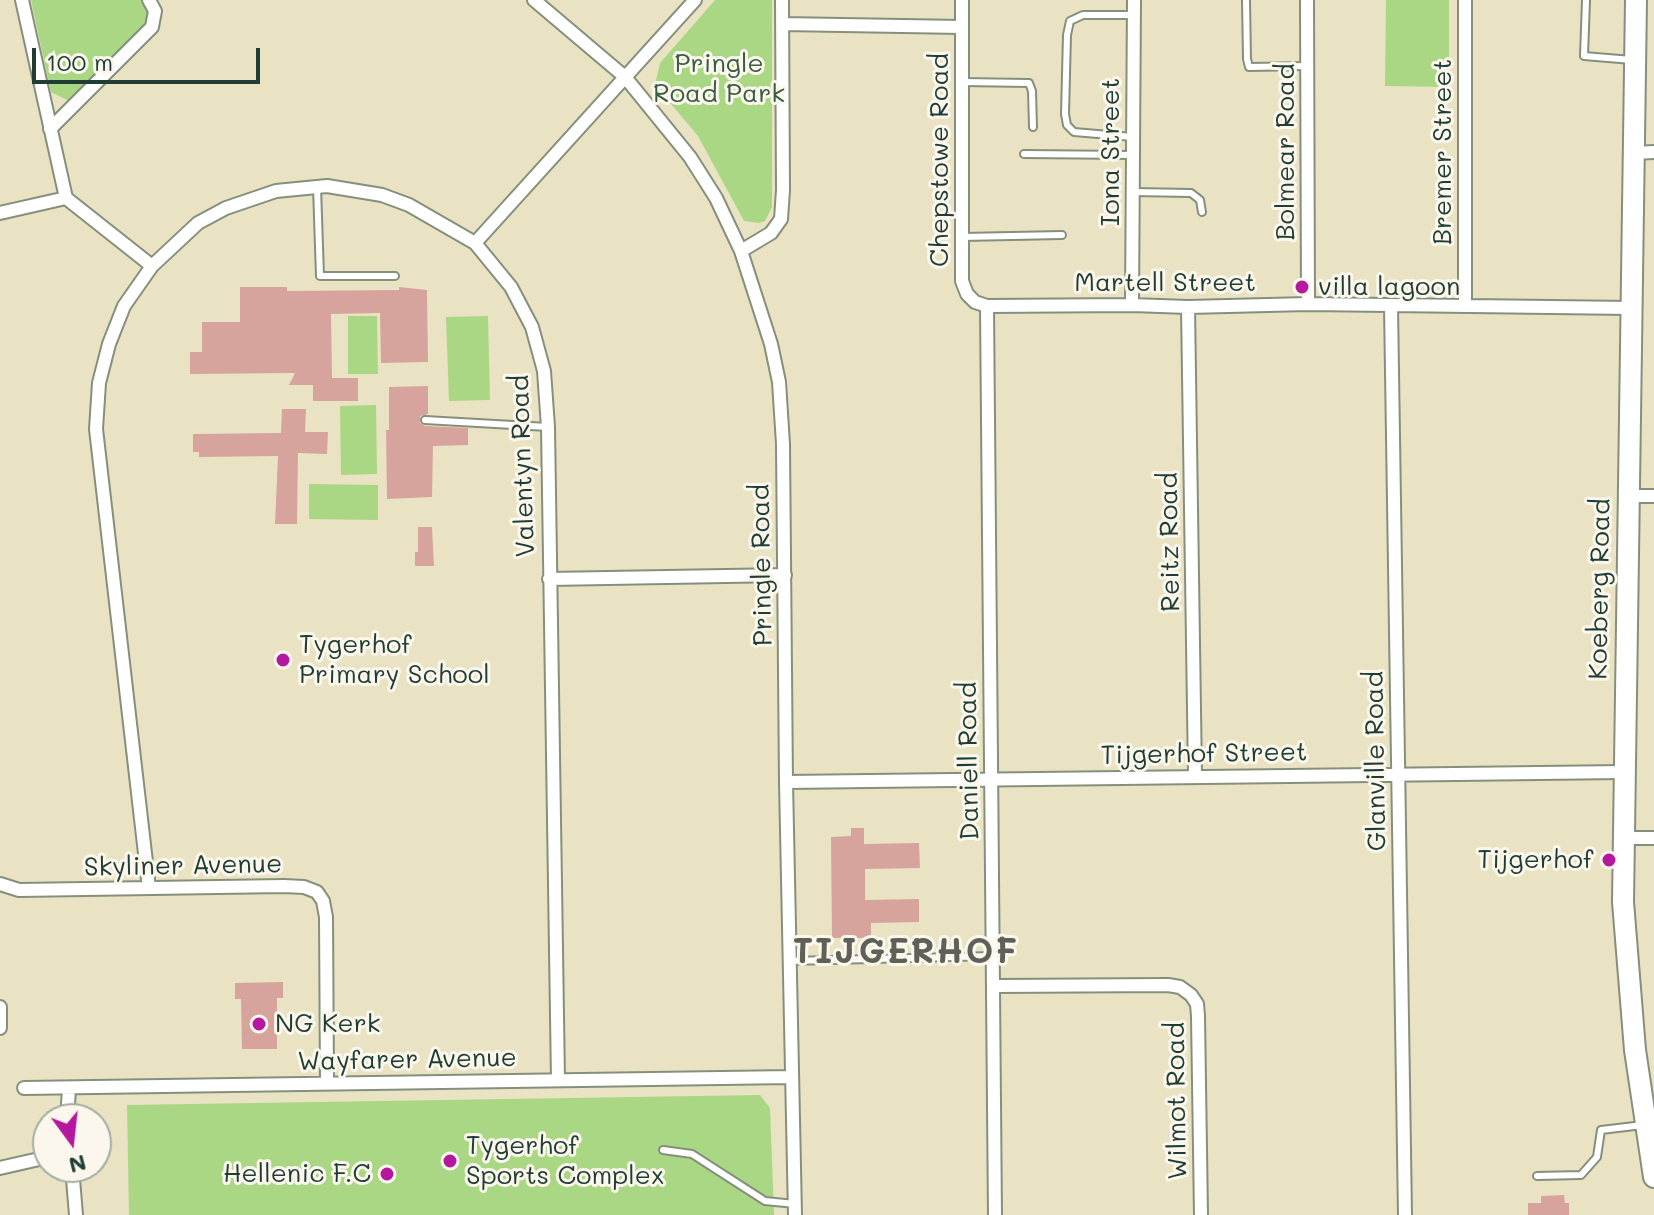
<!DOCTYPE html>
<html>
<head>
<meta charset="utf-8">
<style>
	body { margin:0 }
	#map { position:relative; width:1654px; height:1215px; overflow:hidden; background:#eae3c3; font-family:Mali,sans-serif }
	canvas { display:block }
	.north { position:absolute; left:32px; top:1103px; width:80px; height:80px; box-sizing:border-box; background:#fbf7ec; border:2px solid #a3ada2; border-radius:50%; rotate:165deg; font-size:22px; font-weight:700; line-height:32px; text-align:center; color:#1f3d34 }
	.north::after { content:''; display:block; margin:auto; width:28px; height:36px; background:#b5179e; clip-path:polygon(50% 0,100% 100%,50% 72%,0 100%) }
	.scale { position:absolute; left:32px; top:48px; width:228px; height:36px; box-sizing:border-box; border:4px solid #1f3d34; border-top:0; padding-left:10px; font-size:24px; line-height:28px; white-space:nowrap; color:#1f3d34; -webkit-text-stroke:6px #fbf7ec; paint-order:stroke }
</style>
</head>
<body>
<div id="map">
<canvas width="1654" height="1215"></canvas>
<div class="north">N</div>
<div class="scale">100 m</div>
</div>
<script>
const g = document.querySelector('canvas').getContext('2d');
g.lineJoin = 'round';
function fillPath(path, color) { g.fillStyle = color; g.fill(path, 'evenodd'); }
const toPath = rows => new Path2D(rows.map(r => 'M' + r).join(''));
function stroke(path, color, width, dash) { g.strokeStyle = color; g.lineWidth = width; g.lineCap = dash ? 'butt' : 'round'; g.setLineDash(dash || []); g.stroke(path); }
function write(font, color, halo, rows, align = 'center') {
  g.font = font + ' Mali,sans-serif'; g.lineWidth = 6; g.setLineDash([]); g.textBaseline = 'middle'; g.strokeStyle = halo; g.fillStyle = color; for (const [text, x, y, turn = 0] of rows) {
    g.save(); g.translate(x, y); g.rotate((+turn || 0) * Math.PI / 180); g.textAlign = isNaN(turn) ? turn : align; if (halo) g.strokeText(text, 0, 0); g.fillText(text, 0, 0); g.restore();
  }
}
fillPath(toPath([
	[31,0,144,0,150,9,147,23,73,98,67,100,51,92],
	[715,0,772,0,772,207,765,221,759,223,744,221,698,136,655,85,660,63],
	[1386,0,1449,0,1449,87,1385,86],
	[348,316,377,316,378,374,348,374],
	[488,316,490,400,449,401,446,317],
	[376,405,377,474,341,475,340,406],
	[309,484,378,485,378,520,309,519],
	[760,1095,770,1108,774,1215,129,1215,127,1105]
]), '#a9d784');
fillPath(toPath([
	[240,287,287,287,287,291,399,290,399,287,427,290,428,362,381,363,380,313,331,314,332,378,358,378,358,401,313,401,313,385,289,385,295,373,190,374,190,352,202,352,202,322,240,322],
	[428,386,428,414,420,416,420,423,425,426,468,428,468,445,433,446,432,497,387,499,386,430,389,430,389,387],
	[282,409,306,409,305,432,328,432,327,454,298,453,297,524,275,524,278,456,199,457,199,452,193,452,193,434,281,433],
	[418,527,432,527,434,566,415,566,415,552,418,552],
	[851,828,864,828,864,844,919,843,920,868,865,869,865,900,919,899,919,922,871,923,871,938,832,938,831,837,851,836],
	[283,982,283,998,277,998,277,1049,242,1049,241,999,235,999,235,983],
	[1564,1195,1565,1203,1569,1203,1569,1215,1528,1215,1528,1203,1541,1203,1541,1196]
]), '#d6a49c');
const lane = toPath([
	[1246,0,1247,59,1249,67,1308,66],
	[1586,0,1584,56,1632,60],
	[962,82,1029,83,1032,91,1033,127],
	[1133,137,1074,132,1067,125,1065,114,1067,35,1070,21,1083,15,1133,15],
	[1024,154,1133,155],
	[317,187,320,276,395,276],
	[1133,192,1191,193,1200,200,1202,212],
	[962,237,1062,235],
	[425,420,548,427],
	[789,961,993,956],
	[663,1150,692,1154,765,1201,795,1204],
	[1537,1176,1581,1175,1597,1157,1601,1130,1643,1125]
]);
const street = toPath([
	[22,0,66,198,152,266],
	[534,0,625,77,690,157,716,198,741,251,771,344,779,382,783,444,786,782,795,1215],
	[962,0,962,281,967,294,975,302,987,306,1132,305,1188,307,1308,304,1631,308],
	[1307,0,1308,304],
	[782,24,962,27],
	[50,129,152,27,155,11,149,0],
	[1634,153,1654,152],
	[0,213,66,198],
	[475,243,695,0],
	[741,251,771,233,781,219,783,190,782,0],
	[1132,305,1134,0],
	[1465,305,1465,0],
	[987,306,995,1215],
	[1391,306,1405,1215],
	[1188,307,1195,776],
	[1628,496,1654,496],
	[549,579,785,575],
	[786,782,1623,772],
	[1623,838,1654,838],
	[0,884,19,890,284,886,304,887,317,892,323,901,326,917,327,1083],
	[149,888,96,429,99,383,109,344,124,306,152,266,198,223,226,208,276,191,327,186,382,195,409,205,475,243,511,287,532,327,544,371,548,427,558,1080],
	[995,986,1168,985,1180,987,1191,995,1197,1004,1198,1016,1201,1215],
	[0,1007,0,1028],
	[24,1088,791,1077],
	[67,1119,69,1089],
	[72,1167,76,1215],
	[0,1168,48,1157]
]);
const primary = toPath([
	[1636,0,1623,902,1635,1050,1654,1177]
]);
stroke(lane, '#84907c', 10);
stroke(street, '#84907c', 16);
stroke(primary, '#84907c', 24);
stroke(lane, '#fff', 6);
stroke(street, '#fff', 12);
stroke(primary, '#fff', 20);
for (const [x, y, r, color] of [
	[1302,287,8,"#b5179e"],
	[283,660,8,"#b5179e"],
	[1609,860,8,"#b5179e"],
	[259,1024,8,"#b5179e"],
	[450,1161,8,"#b5179e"],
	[387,1174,8,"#b5179e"]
]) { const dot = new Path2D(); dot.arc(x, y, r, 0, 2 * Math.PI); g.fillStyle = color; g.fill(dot); stroke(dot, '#fbf7ec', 3); }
write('26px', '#3b5c44', '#fbf7ec', [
	["Pringle",719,64],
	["Road Park",719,94]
]);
write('26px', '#1f3d34', '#fbf7ec', [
	["Iona Street",1111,152,-90],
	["Bolmear Road",1286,152,-90],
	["Bremer Street",1443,152,-90],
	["Chepstowe Road",940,160,-90],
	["Martell Street",1165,283],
	["Valentyn Road",523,466,-92],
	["Reitz Road",1170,542,-91],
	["Pringle Road",762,565,-91],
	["Koeberg Road",1600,589,-89],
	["Tijgerhof Street",1204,754,-1],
	["Daniell Road",969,761,-91],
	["Glanville Road",1376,761,-91],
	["Skyliner Avenue",183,866,-1],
	["Wayfarer Avenue",407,1060,-1],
	["Wilmot Road",1177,1101,-91]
]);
write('26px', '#1f3d34', '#fbf7ec', [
	["villa lagoon",1318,287],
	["Tygerhof",299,645],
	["Primary School",299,675],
	["Tijgerhof",1593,860,"right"],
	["NG Kerk",275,1024],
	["Tygerhof",466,1146],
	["Sports Complex",466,1176],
	["Hellenic F.C",371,1174,"right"]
], 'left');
g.letterSpacing = '2px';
write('bold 34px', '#5f6158', '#fbf7ec', [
	["TIJGERHOF",906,953]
]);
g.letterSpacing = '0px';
</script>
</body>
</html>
